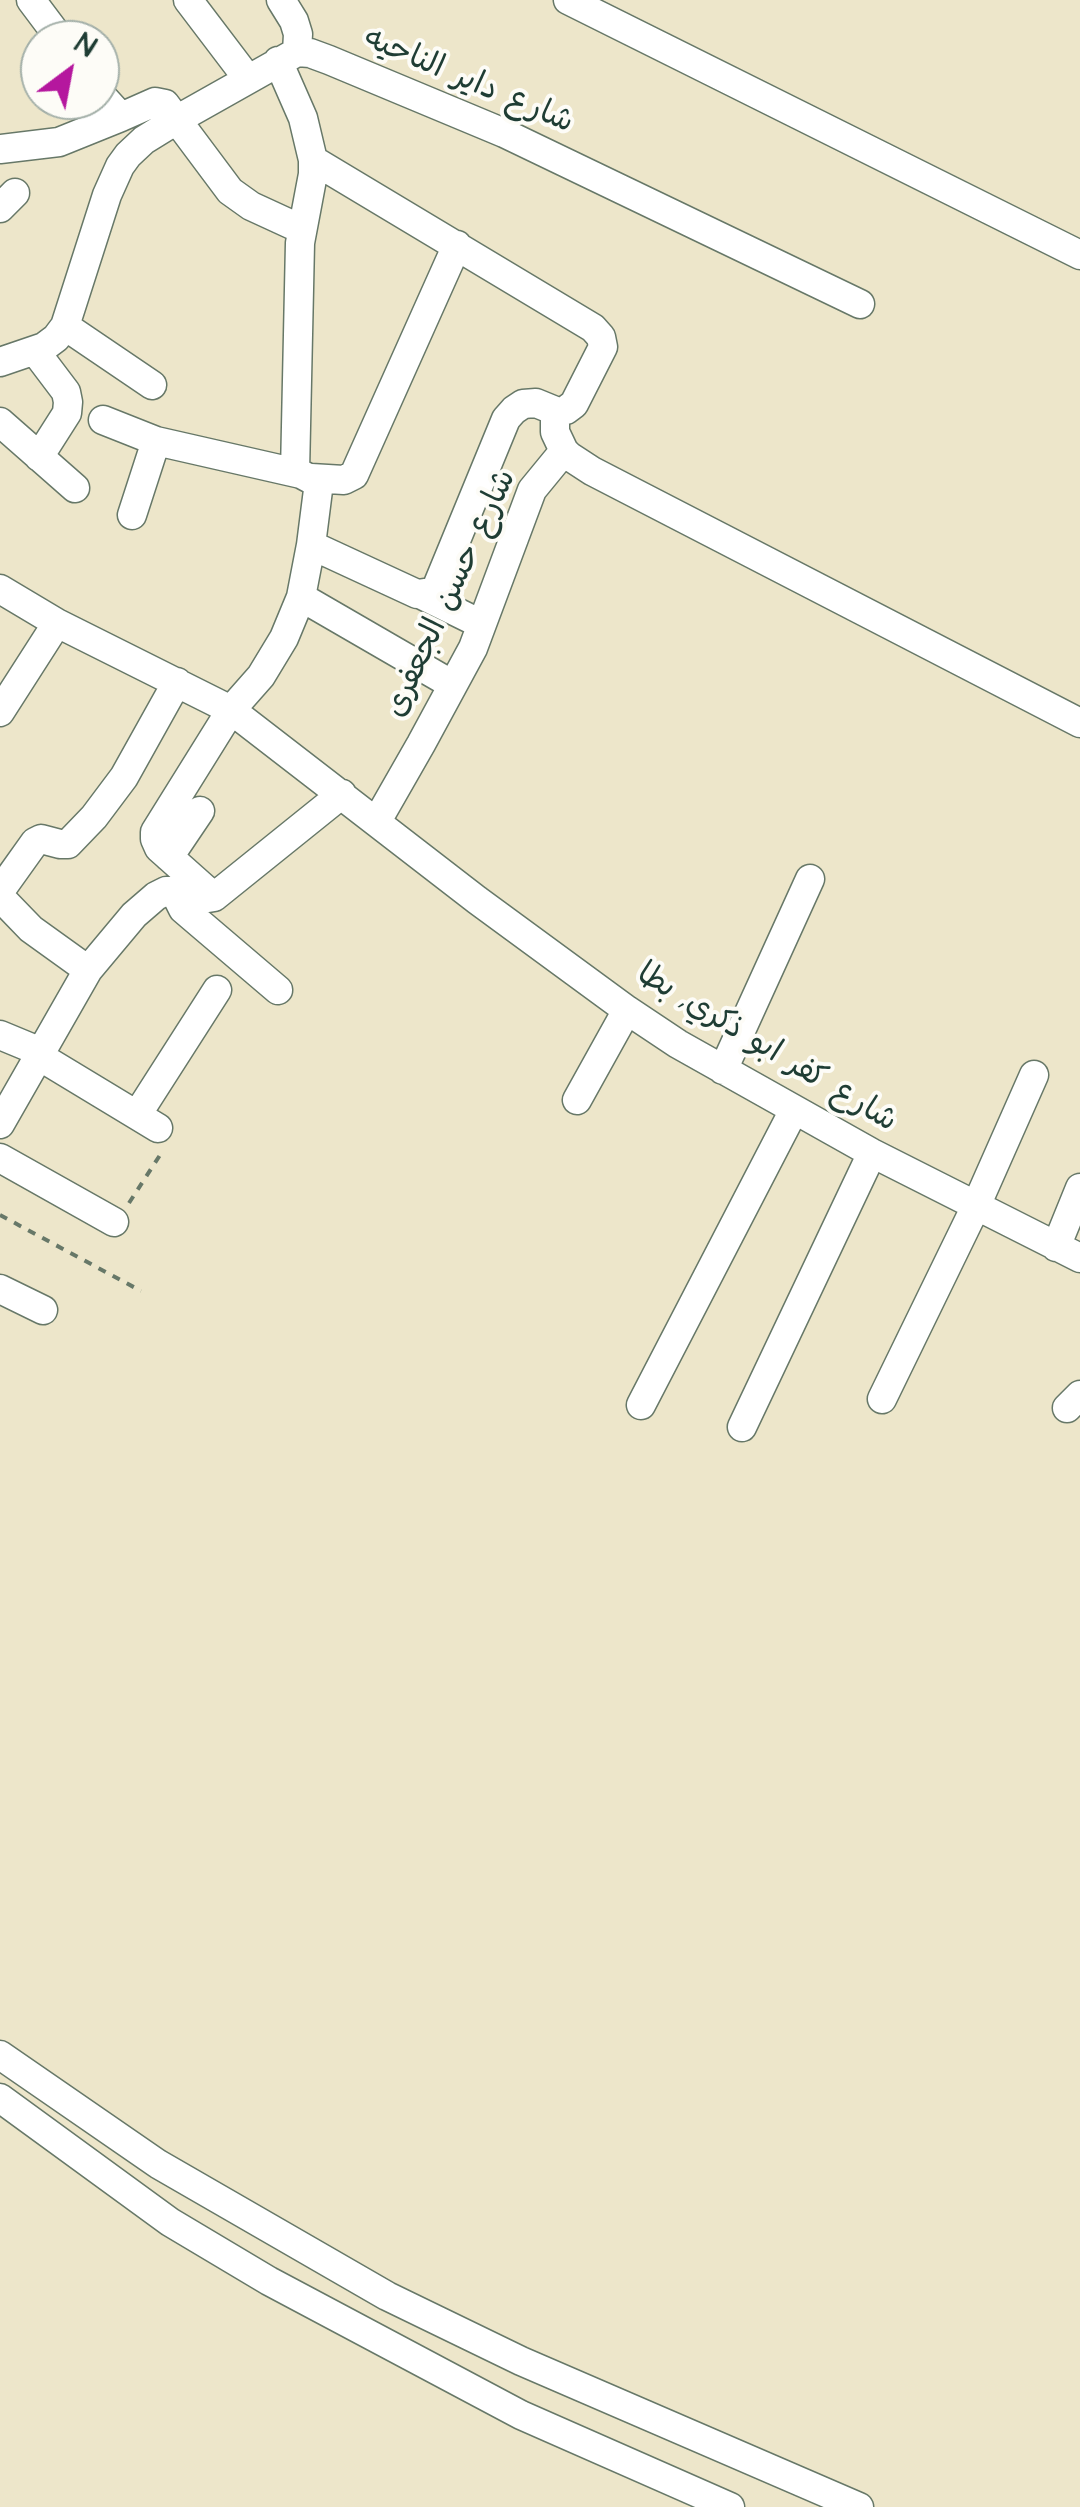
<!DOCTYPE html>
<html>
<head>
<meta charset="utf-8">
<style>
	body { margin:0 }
	#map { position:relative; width:1080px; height:2507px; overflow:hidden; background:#ede6ca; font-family:"Architects Daughter",sans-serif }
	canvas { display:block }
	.north { position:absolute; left:20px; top:20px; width:100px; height:100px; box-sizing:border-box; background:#fdfcf7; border:2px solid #a4b0a9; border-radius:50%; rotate:32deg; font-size:28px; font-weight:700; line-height:40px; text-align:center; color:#1f3d34 }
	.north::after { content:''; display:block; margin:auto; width:35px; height:45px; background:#b5179e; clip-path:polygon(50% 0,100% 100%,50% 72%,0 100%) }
</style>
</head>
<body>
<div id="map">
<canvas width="1080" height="2507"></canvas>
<div class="north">N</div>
</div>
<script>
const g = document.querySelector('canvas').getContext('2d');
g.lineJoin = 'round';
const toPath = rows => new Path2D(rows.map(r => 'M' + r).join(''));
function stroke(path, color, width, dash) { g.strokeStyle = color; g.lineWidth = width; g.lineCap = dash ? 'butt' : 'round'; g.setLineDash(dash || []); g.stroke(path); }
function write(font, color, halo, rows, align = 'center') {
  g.font = font + ' "Architects Daughter","Playpen Sans Arabic",sans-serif'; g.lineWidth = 8; g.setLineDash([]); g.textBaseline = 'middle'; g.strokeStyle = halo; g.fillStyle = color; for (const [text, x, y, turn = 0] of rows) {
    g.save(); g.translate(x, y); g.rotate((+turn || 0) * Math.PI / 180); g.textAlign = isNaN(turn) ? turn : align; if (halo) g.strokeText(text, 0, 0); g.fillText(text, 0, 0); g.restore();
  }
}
const minor = toPath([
	[31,0,61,40],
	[188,0,248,79],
	[281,0,294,21,298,34,297,52],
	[568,0,1080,255],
	[278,61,303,118,313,160,313,174,300,243,295,472],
	[100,94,121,117,155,102,165,104,230,191,251,206,301,229],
	[0,149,59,142,121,117],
	[313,160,593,328,601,337,603,347,574,404,566,410,558,412,555,421,555,432,564,451,569,456,592,471,1080,723],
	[0,208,15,193],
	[65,326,152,385],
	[35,351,66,392,68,402,67,413,39,457],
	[0,362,44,347,56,338,65,326,107,195,120,166,128,155,144,140,178,119,297,52,310,53,329,60,504,133,860,304],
	[103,420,156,441,301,474,316,482,318,490,311,545,301,597,284,638,261,676,231,710,155,832,155,839,159,848,214,897],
	[0,422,75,488],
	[311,478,344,480,354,475,457,245],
	[132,515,156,441],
	[311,545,417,594,431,592,436,589,506,419,514,410,523,404,536,403,558,412],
	[0,589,57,623,231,710,477,900,627,1010,678,1044,872,1153,1080,1258],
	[422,595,481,624],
	[301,597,453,685],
	[0,712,57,623],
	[377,821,421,744,473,648,532,490,564,451],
	[169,857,200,811],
	[0,891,35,842,41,839,60,844,68,844,94,817,124,777,177,682],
	[174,891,183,909,190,915,278,990],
	[0,897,31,929,88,970],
	[0,1035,41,1052],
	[39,1056,158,1128],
	[723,1070,810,879],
	[577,1100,627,1010],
	[137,1115,217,990],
	[0,1124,88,970,134,915,156,896,166,891,174,891,202,899,214,897,342,794],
	[0,1158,114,1222],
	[1056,1247,1080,1188],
	[0,1289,43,1310],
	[882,1399,976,1206,1034,1075],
	[641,1405,794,1110],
	[1067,1408,1080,1395],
	[742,1427,872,1153],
	[0,2055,158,2164,387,2296,521,2361,859,2507],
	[0,2098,170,2222,269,2281,521,2415,730,2507]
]);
stroke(minor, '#677868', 31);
stroke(toPath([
	[129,1203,162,1152],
	[0,1215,141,1291]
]), '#677868', 4, [8, 8]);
stroke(minor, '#fff', 28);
write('32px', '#1f3d34', '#fdfcf7', [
	["شارع داير الناحيه",468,82,23],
	["شارع حسن الجعفرى",452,594,-65],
	["شارع كفر ابو ذكري, بطا",766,1049,31]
]);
</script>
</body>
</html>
